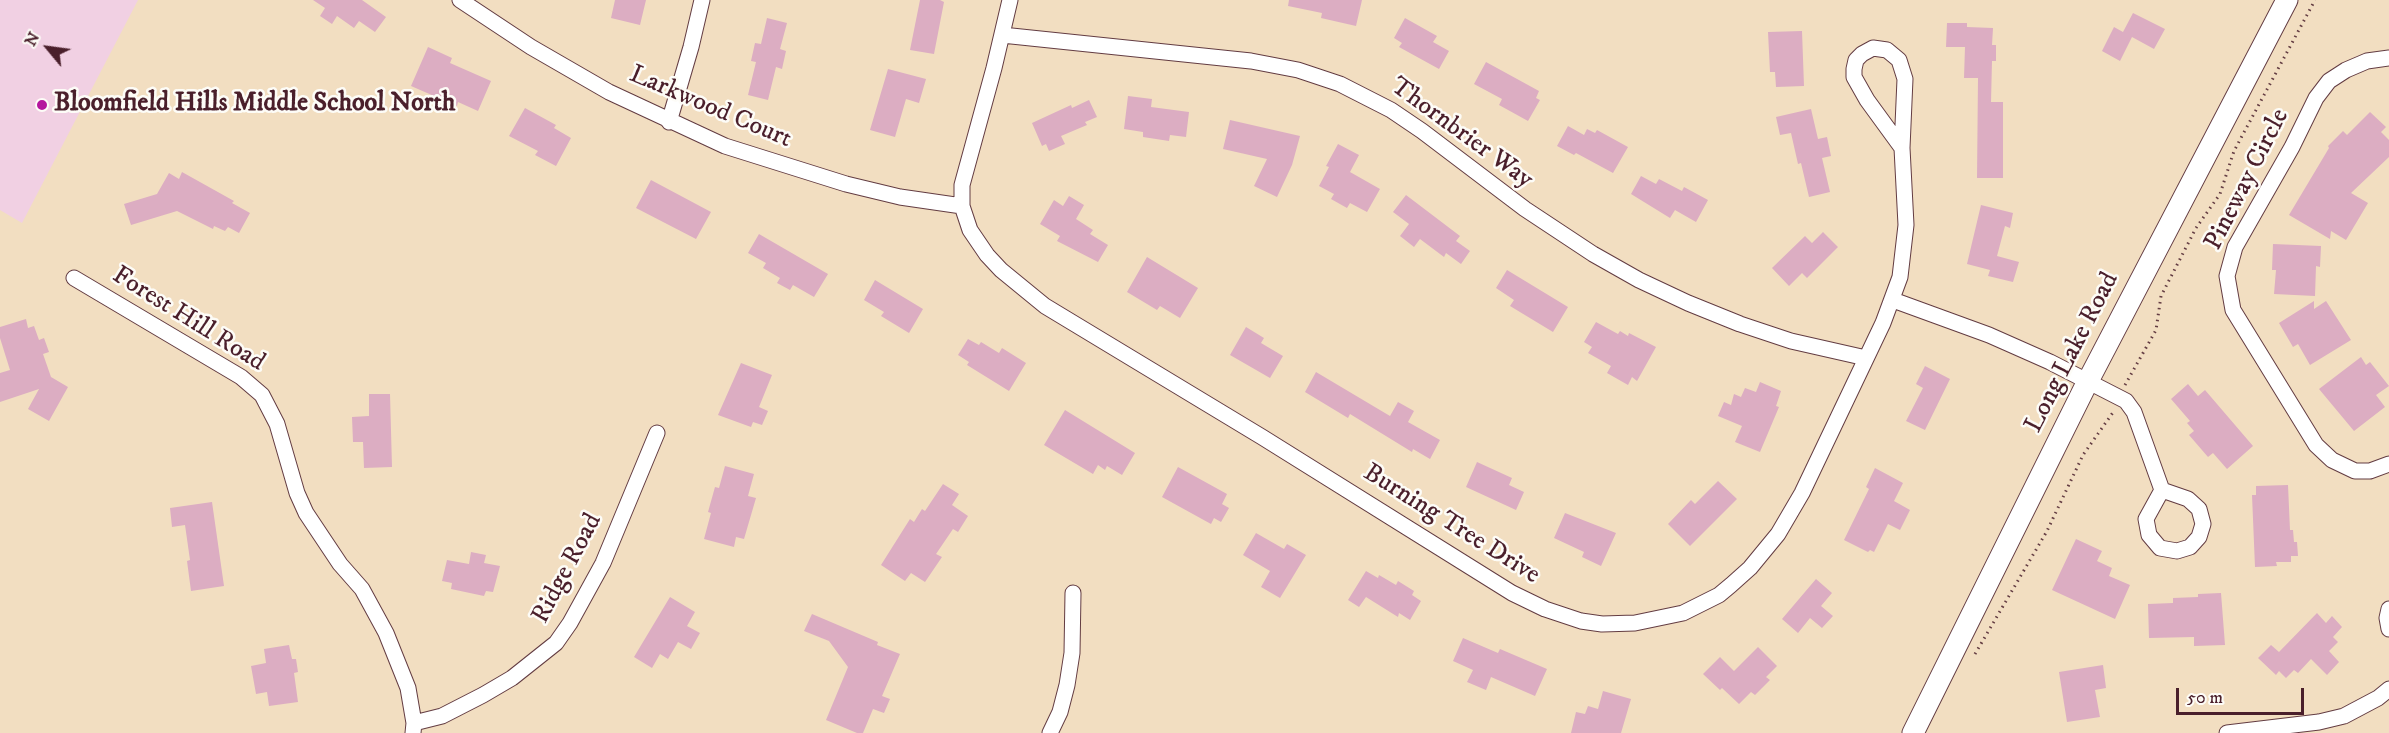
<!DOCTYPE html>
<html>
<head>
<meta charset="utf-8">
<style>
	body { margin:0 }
	#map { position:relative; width:2389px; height:733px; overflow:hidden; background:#f2dec1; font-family:"IM FELL DW Pica",serif }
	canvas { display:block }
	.north { position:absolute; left:18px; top:18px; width:60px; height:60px; -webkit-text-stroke:4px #fdfcf7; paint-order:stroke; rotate:299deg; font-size:16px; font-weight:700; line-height:24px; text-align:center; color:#4a1f2b }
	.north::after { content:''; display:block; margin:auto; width:21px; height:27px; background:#4a1f2b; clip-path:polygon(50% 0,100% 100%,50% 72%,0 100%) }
	.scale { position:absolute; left:2176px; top:688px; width:128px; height:27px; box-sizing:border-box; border:3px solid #4a1f2b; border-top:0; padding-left:8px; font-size:18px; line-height:21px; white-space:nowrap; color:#4a1f2b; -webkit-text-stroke:4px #fdfcf7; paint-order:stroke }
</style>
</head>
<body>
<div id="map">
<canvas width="2389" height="733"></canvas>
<div class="north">N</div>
<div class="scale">50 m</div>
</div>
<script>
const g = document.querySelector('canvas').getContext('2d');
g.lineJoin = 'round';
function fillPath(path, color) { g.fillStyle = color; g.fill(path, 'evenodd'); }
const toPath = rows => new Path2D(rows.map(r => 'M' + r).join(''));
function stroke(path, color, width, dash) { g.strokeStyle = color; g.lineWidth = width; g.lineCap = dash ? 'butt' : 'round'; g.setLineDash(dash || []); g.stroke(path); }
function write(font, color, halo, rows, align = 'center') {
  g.font = font + ' "IM FELL DW Pica",serif'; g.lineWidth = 5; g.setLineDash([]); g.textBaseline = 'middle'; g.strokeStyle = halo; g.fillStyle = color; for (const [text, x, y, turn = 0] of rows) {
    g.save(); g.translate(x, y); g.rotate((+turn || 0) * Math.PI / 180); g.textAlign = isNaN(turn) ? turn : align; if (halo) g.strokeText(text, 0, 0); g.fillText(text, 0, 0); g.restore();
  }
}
fillPath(toPath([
	[0,0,138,0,22,223,0,210]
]), '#f1d0e3');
fillPath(toPath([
	[313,0,362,0,386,17,375,32,359,21,354,28,337,16,332,24,320,16,325,8],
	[615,0,646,0,640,25,611,18],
	[920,0,940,0,944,2,934,54,910,50],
	[1289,0,1362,0,1356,26,1321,18,1322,13,1288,6],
	[2133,13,2165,29,2154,49,2132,37,2120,61,2102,51,2114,27,2123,32],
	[767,18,787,23,780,49,786,51,782,69,776,67,768,100,748,95,756,62,751,61,755,43,761,44],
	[1405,18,1437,36,1433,42,1449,51,1439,69,1399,47,1402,43,1394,38],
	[1947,23,1967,23,1967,27,1993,28,1992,45,1996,45,1996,61,1992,61,1991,102,2003,102,2003,178,1977,178,1978,78,1964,78,1965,47,1946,47],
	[1802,31,1804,86,1776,87,1775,72,1770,72,1768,32],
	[428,47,452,58,450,63,491,81,478,111,458,102,457,106,411,86],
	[1486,62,1539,91,1536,98,1540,100,1528,121,1499,105,1502,99,1474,84],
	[888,69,926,79,919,103,906,99,895,137,870,130],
	[1128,96,1152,99,1151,107,1189,112,1186,137,1170,135,1169,141,1143,137,1143,132,1124,129],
	[1089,100,1097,117,1085,122,1087,125,1061,136,1065,144,1049,151,1046,144,1042,146,1032,123,1071,105,1072,108],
	[525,108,556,125,554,128,571,138,556,166,535,155,538,151,509,136],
	[1811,109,1818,139,1827,137,1831,156,1822,158,1830,192,1809,197,1801,163,1798,164,1791,133,1780,135,1776,117],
	[2370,112,2386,127,2381,132,2389,140,2389,157,2351,193,2368,203,2346,240,2331,231,2330,239,2289,215,2329,148,2328,146,2343,131,2347,135],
	[1230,120,1300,136,1292,165,1277,197,1254,186,1267,159,1223,149],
	[1568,126,1584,135,1587,129,1595,133,1597,130,1628,147,1613,173,1576,153,1574,155,1557,146],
	[1338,144,1359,155,1350,172,1380,189,1367,212,1350,203,1347,208,1331,199,1334,194,1319,186,1329,167,1326,166],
	[182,172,234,201,232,203,250,213,239,233,228,227,225,231,214,226,213,229,177,211,131,225,124,204,157,194,169,173,179,179],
	[1641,176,1656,184,1659,179,1682,191,1684,187,1708,200,1696,222,1675,210,1670,218,1631,194],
	[651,180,711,212,696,239,636,208],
	[1406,195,1460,236,1456,241,1470,251,1461,264,1446,253,1444,257,1420,239,1414,247,1400,236,1409,224,1393,212],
	[1069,196,1084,205,1076,219,1093,230,1090,234,1108,245,1098,262,1057,241,1060,236,1040,224,1054,200,1063,206],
	[1981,205,2013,213,2010,228,2005,226,1997,256,2019,262,2013,282,1988,276,1990,270,1967,264],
	[1823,232,1838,247,1807,278,1802,273,1789,286,1772,268,1805,236,1812,243],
	[759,234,828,274,814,297,793,285,790,290,777,283,780,278,763,268,766,263,748,253],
	[2273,244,2321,246,2320,267,2316,266,2315,296,2274,294,2276,270,2272,270],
	[1147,257,1198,288,1180,318,1160,306,1157,310,1127,292],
	[1507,270,1568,307,1553,332,1510,306,1514,300,1496,288],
	[875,280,923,309,909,333,881,316,884,312,864,300],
	[2314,301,2314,309,2326,301,2351,340,2310,365,2298,344,2293,347,2279,323],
	[26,319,28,328,34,326,39,340,44,338,49,352,43,354,51,377,68,387,49,421,28,409,39,389,0,402,0,373,10,370,0,338,0,327],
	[1596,322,1618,334,1620,331,1628,336,1629,333,1656,347,1637,381,1632,377,1628,385,1607,373,1611,366,1588,353,1592,347,1584,342],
	[1246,327,1264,338,1261,343,1283,356,1270,378,1230,355],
	[968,339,979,345,981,342,999,353,1002,348,1026,363,1009,391,967,365,969,362,958,355],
	[2361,357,2366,365,2370,362,2389,386,2376,395,2385,407,2354,431,2319,389],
	[741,363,772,375,759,407,768,411,762,425,753,422,751,427,718,415],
	[1925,366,1950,379,1925,430,1906,421,1923,388,1916,384],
	[1316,372,1390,416,1398,402,1414,411,1408,422,1440,440,1430,459,1413,449,1412,452,1350,414,1348,418,1305,392],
	[1760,382,1781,391,1776,406,1779,407,1760,452,1735,442,1742,426,1718,416,1724,402,1731,405,1734,394,1741,397,1745,388,1756,392],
	[2188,384,2198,396,2205,390,2253,446,2227,469,2213,453,2208,457,2189,435,2194,431,2187,423,2190,421,2171,399],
	[369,394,390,394,392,467,364,468,363,442,353,442,352,417,369,416],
	[1065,410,1135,453,1122,475,1107,466,1105,470,1098,465,1093,474,1044,445],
	[1477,462,1512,478,1509,485,1524,492,1516,510,1466,487],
	[725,466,754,474,748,496,756,498,744,539,736,537,734,547,704,539,711,513,708,512,715,487,719,488],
	[1178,467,1227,494,1222,504,1229,508,1221,522,1214,518,1211,524,1162,497],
	[1875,468,1903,483,1894,501,1910,510,1900,530,1888,524,1874,552,1870,550,1868,552,1844,540,1869,489,1866,487],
	[1718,481,1737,499,1690,546,1668,524,1691,500,1695,504],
	[943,484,959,494,952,505,968,516,958,532,953,529,936,554,942,557,925,582,911,573,905,581,881,565,910,519,914,522,922,509,925,511],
	[2288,485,2290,530,2293,530,2294,542,2297,542,2298,556,2291,556,2291,562,2276,562,2277,566,2255,567,2252,495,2256,495,2256,486],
	[212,502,224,586,191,591,187,561,190,560,185,525,172,527,170,508],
	[1565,513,1616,533,1601,566,1582,557,1584,552,1554,538],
	[1256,533,1284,549,1287,544,1306,555,1280,598,1261,587,1270,571,1243,555],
	[2076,539,2102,551,2097,561,2112,568,2109,576,2130,585,2115,619,2052,590],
	[471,552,486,555,484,563,500,566,493,592,486,591,484,596,451,589,452,583,442,581,447,560,469,564],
	[1366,571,1378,578,1379,575,1396,585,1398,581,1414,591,1412,595,1421,601,1410,620,1399,613,1398,617,1366,597,1359,607,1348,600],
	[1816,579,1832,593,1821,606,1833,616,1822,628,1810,618,1798,633,1782,619],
	[2221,593,2225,645,2194,646,2194,637,2149,638,2148,604,2173,603,2173,598,2198,597,2198,594],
	[670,597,695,612,687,626,700,633,691,649,678,642,668,659,660,654,652,668,634,657],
	[2317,613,2326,623,2332,616,2342,627,2333,637,2338,642,2329,651,2339,662,2327,675,2311,659,2298,673,2294,670,2286,678,2279,671,2276,675,2258,658,2271,645,2279,652],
	[812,614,878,642,877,645,900,654,882,696,890,699,884,713,873,709,863,733,857,733,826,720,848,667,829,641,804,631],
	[1463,638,1498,653,1500,649,1547,669,1535,696,1491,677,1486,690,1467,682,1473,670,1453,661],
	[289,645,292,659,296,659,298,672,294,673,298,702,269,706,267,692,256,694,251,666,266,663,264,649],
	[1758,647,1777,666,1766,677,1770,680,1755,695,1751,692,1739,704,1722,688,1720,690,1703,674,1720,657,1734,671],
	[2103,665,2106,688,2095,690,2100,717,2067,722,2059,672],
	[1603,691,1631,699,1621,733,1571,733,1576,712,1585,714,1588,706,1598,709]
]), '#dcadc2');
const minor = toPath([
	[460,0,531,47,609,92,725,146,846,184,900,197,962,206],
	[1010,0,994,68,962,185,962,206,970,230,987,255,1001,270,1045,306,1262,437,1512,593,1545,609,1581,621,1602,624,1635,623,1683,613,1719,595,1731,585,1750,568,1778,534,1802,493,1883,323,1900,277,1906,225,1902,148,1905,79,1899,60,1887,50,1873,48,1862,54,1856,60,1854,69,1854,77,1867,100,1902,148],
	[1002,35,1251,61,1298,70,1340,84,1391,110,1422,131,1525,209,1593,254,1639,280,1688,303,1740,324,1791,341,1866,358],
	[2389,58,2367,61,2346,70,2329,81,2316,98,2292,147,2235,247,2227,276,2233,310,2316,445,2332,460,2355,471,2370,471,2389,464],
	[669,122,691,47,702,0],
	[74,278,241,377,262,395,277,424,297,493,306,513,340,564,362,589,386,633,408,688,414,723,413,733],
	[1893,300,1989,335,2050,362,2126,401,2134,412,2162,490,2188,499,2199,509,2203,524,2199,537,2190,547,2177,551,2160,548,2149,535,2146,519,2162,490],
	[2389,609,2387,618,2389,629],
	[414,723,442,716,483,695,512,678,556,643,570,623,603,563,657,433],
	[1050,733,1060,712,1067,685,1072,653,1073,593],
	[2227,733,2319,722,2344,716,2378,698,2389,689]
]);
const secondary = toPath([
	[1913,733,2088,381,2287,0]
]);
stroke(minor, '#633c42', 17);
stroke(secondary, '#633c42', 23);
stroke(toPath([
	[2125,385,2156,330,2161,296,2196,228,2220,194,2234,151,2315,0],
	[1975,654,2047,531,2083,455,2114,411]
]), '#633c42', 3, [1.5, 4.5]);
stroke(minor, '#fff', 15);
stroke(secondary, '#fff', 21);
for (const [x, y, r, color] of [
	[42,105,6,"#b5179e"]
]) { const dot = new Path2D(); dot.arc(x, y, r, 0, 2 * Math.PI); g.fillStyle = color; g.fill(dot); stroke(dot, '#fdfcf7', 2); }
write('bold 26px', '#4a1f2b', '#fdfcf7', [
	["Bloomfield Hills Middle School North",54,105]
], 'left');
write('26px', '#4a1f2b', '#fdfcf7', [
	["Larkwood Court",710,108,23],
	["Thornbrier Way",1461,134,36],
	["Pineway Circle",2248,180,-63],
	["Forest Hill Road",188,320,32],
	["Long Lake Road",2073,353,-63],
	["Burning Tree Drive",1451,525,32],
	["Ridge Road",568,569,-62]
]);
</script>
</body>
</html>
